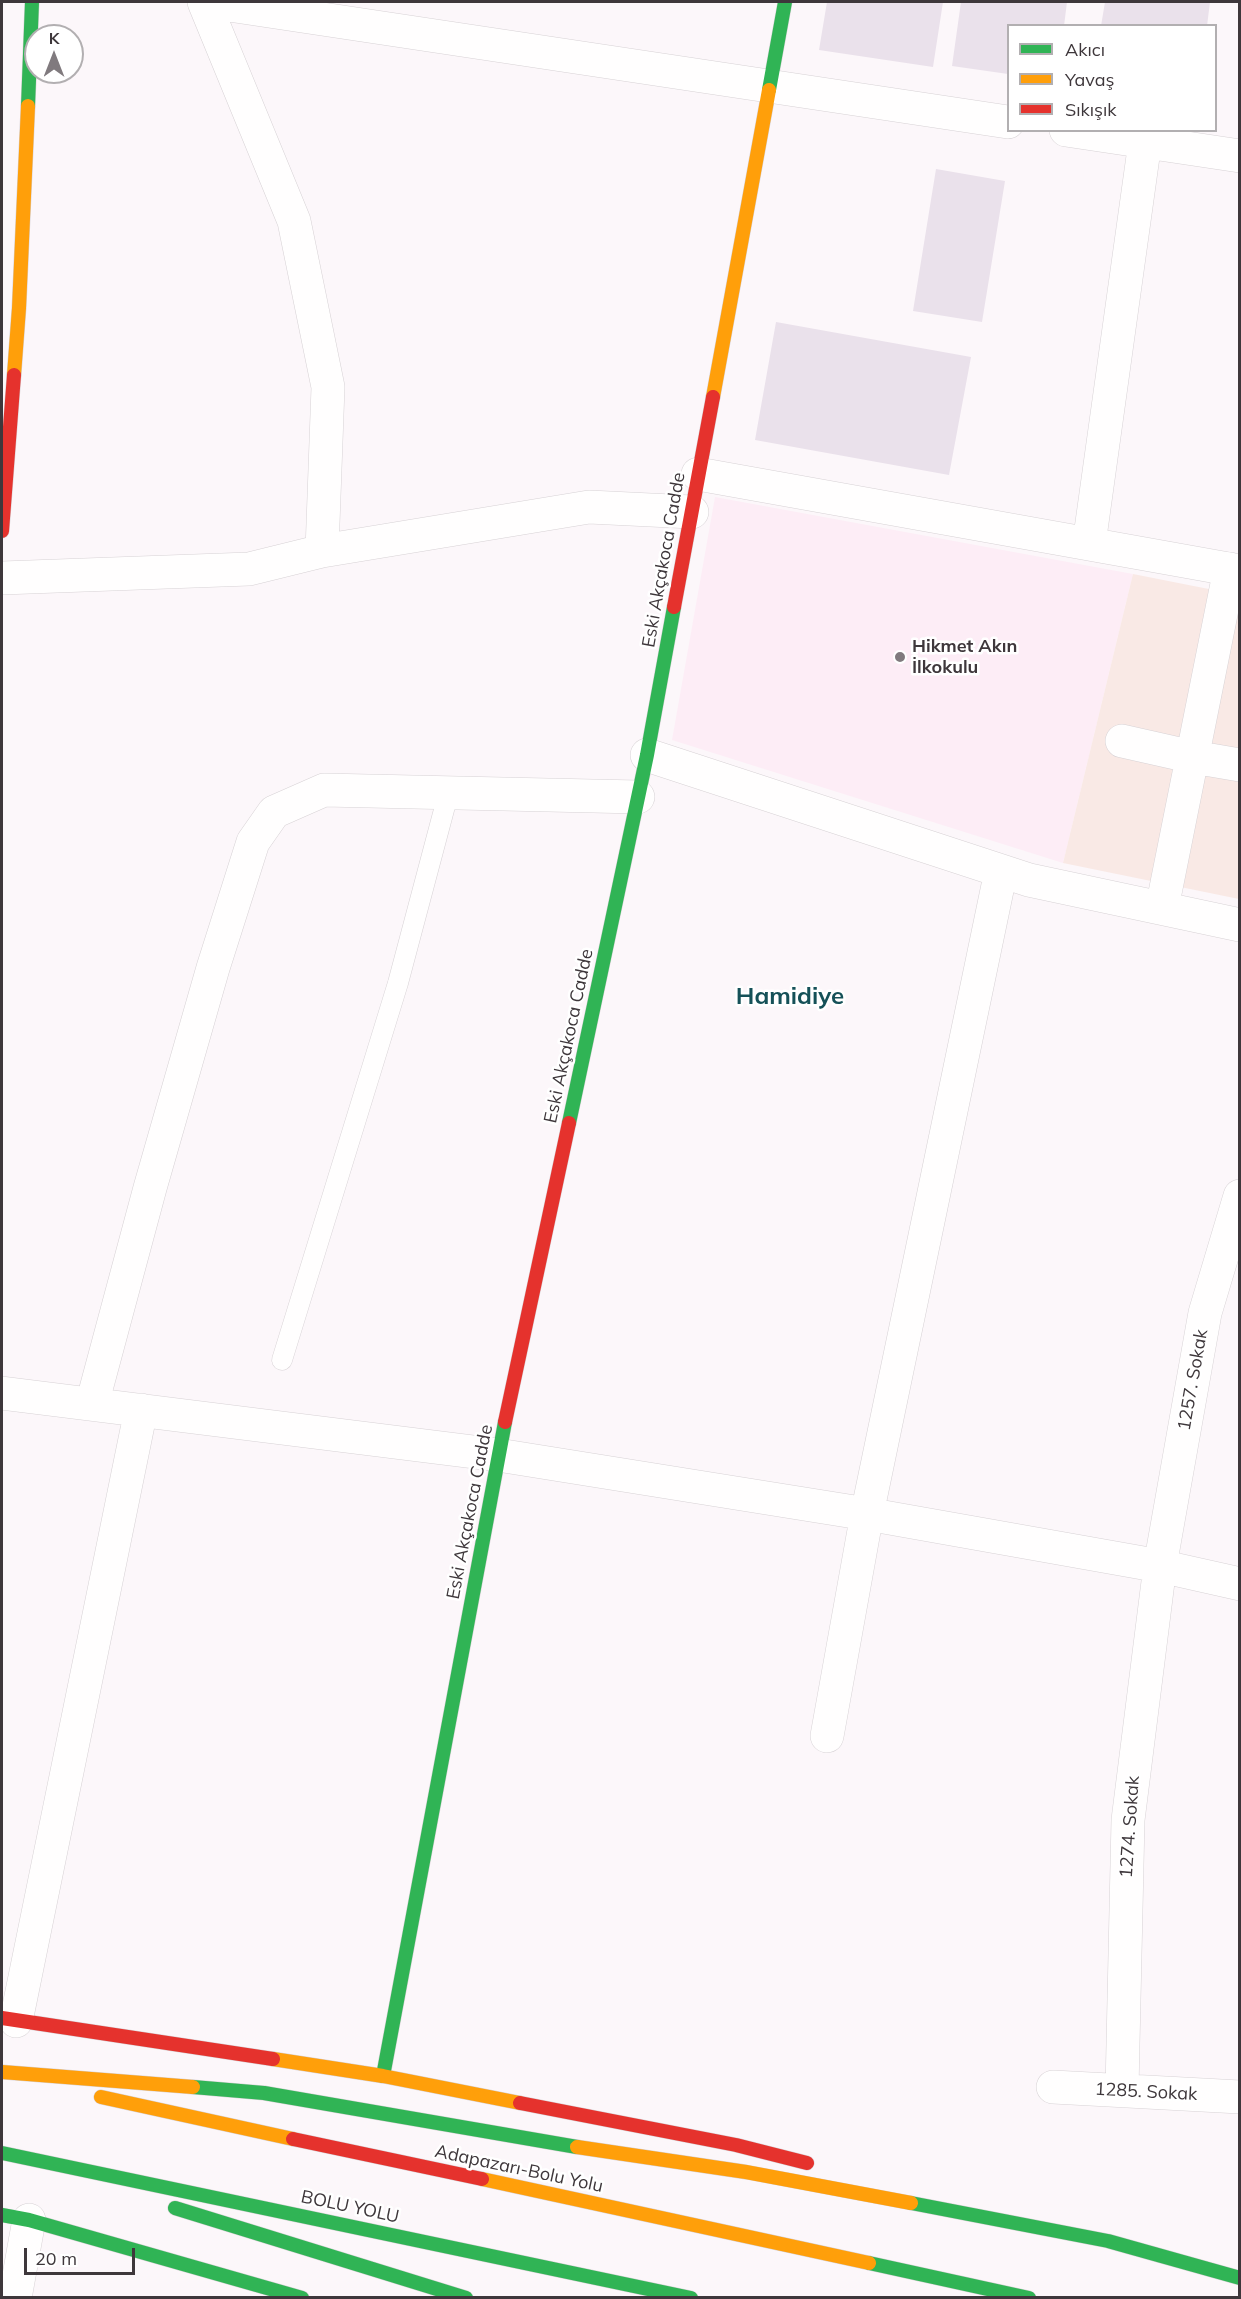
<!DOCTYPE html>
<html>
<head>
<meta charset="utf-8">
<style>
	body { margin:0 }
	#map { position:relative; width:1241px; height:2299px; overflow:hidden; background:#fcf7fa; font-family:Mulish,sans-serif }
	canvas { display:block }
	.frame { position:absolute; inset:0; border:3px solid #3e373b; pointer-events:none }
	.legend { position:absolute; left:1007px; top:24px; width:210px; height:108px; box-sizing:border-box; background:#fff; border:2px solid #b2afb1; margin:0; padding:8px 10px; list-style:none; font-size:18px; color:#3e373b }
	.legend li { display:flex; align-items:center; gap:12px; height:30px }
	.legend b { width:30px; border:2px solid #b2afb1 }
	.north { position:absolute; left:24px; top:24px; width:60px; height:60px; box-sizing:border-box; background:#fff; border:2px solid #b2afb1; border-radius:50%; rotate:0deg; font-size:16px; font-weight:700; line-height:24px; text-align:center; color:#3e373b }
	.north::after { content:''; display:block; margin:auto; width:21px; height:27px; background:#807a7e; clip-path:polygon(50% 0,100% 100%,50% 72%,0 100%) }
	.scale { position:absolute; left:24px; top:2248px; width:111px; height:27px; box-sizing:border-box; border:3px solid #3e373b; border-top:0; padding-left:8px; font-size:18px; line-height:21px; white-space:nowrap; color:#3e373b; -webkit-text-stroke:4px #fff; paint-order:stroke }
</style>
</head>
<body>
<div id="map">
<canvas width="1241" height="2299"></canvas>
<div class="frame"></div>
<ul class="legend">
<li><b style="height:8px;background:#30b455"></b>Akıcı</li>
<li><b style="height:8px;background:#ff9f0a"></b>Yavaş</li>
<li><b style="height:8px;background:#e5322d"></b>Sıkışık</li>
</ul>
<div class="north">K</div>
<div class="scale">20 m</div>
</div>
<script>
const g = document.querySelector('canvas').getContext('2d');
g.lineJoin = 'round';
function fillPath(path, color) { g.fillStyle = color; g.fill(path, 'evenodd'); }
const toPath = rows => new Path2D(rows.map(r => 'M' + r).join(''));
function stroke(path, color, width, dash) { g.strokeStyle = color; g.lineWidth = width; g.lineCap = dash ? 'butt' : 'round'; g.setLineDash(dash || []); g.stroke(path); }
function write(font, color, halo, rows, align = 'center') {
  g.font = font + ' Mulish,sans-serif'; g.lineWidth = 5; g.setLineDash([]); g.textBaseline = 'middle'; g.strokeStyle = halo; g.fillStyle = color; for (const [text, x, y, turn = 0] of rows) {
    g.save(); g.translate(x, y); g.rotate((+turn || 0) * Math.PI / 180); g.textAlign = isNaN(turn) ? turn : align; if (halo) g.strokeText(text, 0, 0); g.fillText(text, 0, 0); g.restore();
  }
}
fillPath(toPath([
	[715,497,1133,574,1063,863,672,740]
]), '#fdedf6');
fillPath(toPath([
	[1133,574,1239,595,1239,899,1063,863]
]), '#f9e9e5');
fillPath(toPath([
	[827,2,943,2,933,67,819,50],
	[961,2,1067,2,1064,26,1008,26,1008,74,952,66],
	[1105,2,1210,2,1207,26,1101,26],
	[936,169,1005,181,982,322,913,311],
	[776,322,971,357,949,475,755,440]
]), '#eae1eb');
const lane = toPath([
	[282,1360,398,983,449,791]
]);
const street = toPath([
	[204,2,294,221,328,387,322,551],
	[209,2,1008,122],
	[1066,130,1240,156],
	[698,474,1240,571],
	[1089,544,1145,142],
	[2,578,249,569,322,551,589,507,692,512],
	[1122,741,1193,757,1240,765],
	[647,755,1029,880,1240,925],
	[1162,908,1230,569],
	[2,1393,498,1455,867,1514,1160,1566,1240,1584],
	[92,1404,150,1188,213,968,253,842,274,812,324,790,638,797],
	[827,1736,867,1514,1001,871],
	[16,2021,141,1410],
	[1053,2087,1240,2097],
	[1122,2089,1128,1820,1160,1566,1205,1313,1240,1196],
	[15,2298,29,2220]
]);
const fast = toPath([
	[769,90,785,2],
	[28,106,32,2],
	[569,1123,647,755,674,607],
	[383,2076,505,1422],
	[193,2087,264,2093,577,2147],
	[2,2153,691,2298],
	[911,2203,1108,2241,1240,2278],
	[175,2208,466,2298],
	[2,2215,29,2220,302,2298],
	[869,2263,1029,2298]
]);
const slow = toPath([
	[14,375,19,308,28,106],
	[713,397,769,90],
	[273,2059,383,2076,520,2103],
	[2,2072,193,2087],
	[101,2097,293,2139],
	[577,2147,746,2172,911,2203],
	[482,2179,869,2263]
]);
const jam = toPath([
	[2,531,14,375],
	[674,607,713,397],
	[505,1422,569,1123],
	[2,2018,273,2059],
	[520,2103,736,2145,807,2163],
	[293,2139,482,2179]
]);
stroke(lane, '#d7d2d5', 21);
stroke(street, '#d7d2d5', 34);
stroke(fast, '#d7d2d5', 15);
stroke(slow, '#d7d2d5', 15);
stroke(jam, '#d7d2d5', 15);
stroke(lane, '#fffefe', 20);
stroke(street, '#fffefe', 33);
stroke(fast, '#30b455', 14);
stroke(slow, '#ff9f0a', 14);
stroke(jam, '#e5322d', 14);
for (const [x, y, r, color] of [
	[900,657,6,"#807a7e"]
]) { const dot = new Path2D(); dot.arc(x, y, r, 0, 2 * Math.PI); g.fillStyle = color; g.fill(dot); stroke(dot, '#fff', 2); }
write('18px', '#3e373b', '#fff', [
	["Eski Akçakoca Cadde",664,560,-80],
	["Eski Akçakoca Cadde",569,1036,-78],
	["1257. Sokak",1193,1380,-80],
	["Eski Akçakoca Cadde",470,1512,-79],
	["1274. Sokak",1130,1827,-86],
	["1285. Sokak",1146,2092,3],
	["Adapazarı-Bolu Yolu",519,2169,12],
	["BOLU YOLU",350,2207,12]
]);
write('bold 18px', '#3e373b', '#fff', [
	["Hikmet Akın",912,647],
	["İlkokulu",912,668]
], 'left');
write('bold 24px', '#155158', '#fff', [
	["Hamidiye",790,997]
]);
</script>
</body>
</html>
